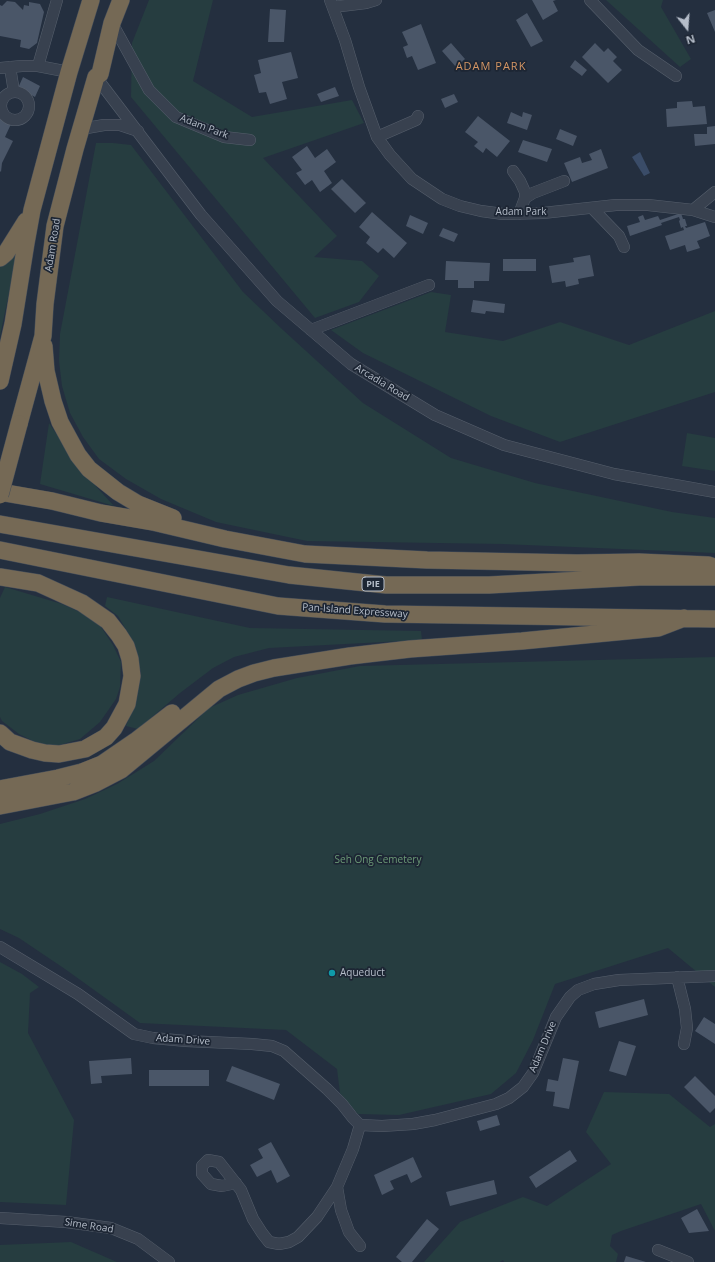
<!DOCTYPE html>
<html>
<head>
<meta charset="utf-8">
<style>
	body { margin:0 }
	#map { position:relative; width:715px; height:1262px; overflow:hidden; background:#242f3f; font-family:"Open Sans",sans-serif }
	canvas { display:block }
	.north { position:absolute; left:667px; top:8px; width:40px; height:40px; -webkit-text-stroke:3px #1d2634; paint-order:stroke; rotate:163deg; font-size:11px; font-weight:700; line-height:16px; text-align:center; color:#b5bdc9 }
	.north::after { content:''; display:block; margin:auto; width:14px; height:18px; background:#b5bdc9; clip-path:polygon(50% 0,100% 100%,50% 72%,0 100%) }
</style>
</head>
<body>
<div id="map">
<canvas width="715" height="1262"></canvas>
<div class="north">N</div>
</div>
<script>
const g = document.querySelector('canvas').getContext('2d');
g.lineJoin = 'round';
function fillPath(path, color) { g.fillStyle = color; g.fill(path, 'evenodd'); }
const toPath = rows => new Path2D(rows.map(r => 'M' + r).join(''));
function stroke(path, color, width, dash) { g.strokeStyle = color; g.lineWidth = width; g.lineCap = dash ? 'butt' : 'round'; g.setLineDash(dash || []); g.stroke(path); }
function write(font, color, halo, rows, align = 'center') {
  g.font = font + ' "Open Sans",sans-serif'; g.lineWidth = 3.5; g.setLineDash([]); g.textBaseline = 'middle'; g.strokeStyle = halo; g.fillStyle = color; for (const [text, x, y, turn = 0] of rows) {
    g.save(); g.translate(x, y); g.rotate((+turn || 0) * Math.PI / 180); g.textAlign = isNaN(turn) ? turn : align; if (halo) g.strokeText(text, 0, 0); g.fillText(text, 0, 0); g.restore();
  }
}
fillPath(toPath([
	[149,0,213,0,193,81,252,117,352,100,364,123,263,158,337,236,314,257,362,261,379,276,359,302,315,318,131,97,132,43],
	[606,0,663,0,661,7,691,59,680,67],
	[96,143,113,143,131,145,243,292,283,330,363,403,451,458,535,483,672,512,715,518,715,553,503,544,307,541,216,522,161,499,126,479,99,459,83,437,70,413,62,386,59,361,60,334],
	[18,250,0,336,0,265],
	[431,292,451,295,445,332,503,341,560,322,629,345,715,311,715,392,560,442,491,416,363,353,331,330],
	[49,423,80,469,114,506,40,484],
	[687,433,715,438,715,471,682,466],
	[5,587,62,604,82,613,101,627,113,645,121,662,120,687,116,699,100,722,80,739,53,747,33,741,19,734,2,721,0,717,0,598],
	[107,597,250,628,421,631,422,640,269,648,234,657,213,668,180,693,138,729,126,726,135,704,141,674,134,643,118,616,105,606],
	[715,657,715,987,668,948,555,984,533,1040,516,1073,491,1094,399,1115,358,1114,340,1093,337,1069,286,1030,140,1023,65,969,19,938,0,929,0,824,40,814,85,799,117,784,154,761,209,708,238,695,297,678,360,666],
	[0,962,22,974,39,987,30,993,28,1033,74,1120,66,1205,0,1202],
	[604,1092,669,1094,710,1127,715,1124,715,1231,701,1204,621,1231,612,1235,610,1246,618,1254,616,1262,504,1262,503,1260,500,1262,424,1262,460,1222,523,1197,547,1206,611,1164,586,1132],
	[71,1242,117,1262,0,1262,0,1245]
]), '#263d40');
fillPath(toPath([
	[640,152,650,173,644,176,632,157]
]), '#3a4c68');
fillPath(toPath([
	[532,0,556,0,553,1,558,11,543,20],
	[7,1,15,2,23,10,24,5,29,6,29,2,40,4,44,12,37,43,29,49,20,47,21,40,0,36,0,5,2,6],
	[270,9,286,10,284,42,268,42],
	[715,10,715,32,707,13],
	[527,13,543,41,531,47,516,20],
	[421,24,436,63,418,70,412,56,407,58,403,47,408,45,402,32],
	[451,43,465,59,456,67,442,51],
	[595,43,604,52,608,48,617,57,613,61,622,70,608,83,582,57],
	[291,52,298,78,282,82,287,99,270,104,266,92,259,93,254,75,261,73,258,60],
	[575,60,587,70,582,76,570,67],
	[23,77,40,86,35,97,18,88],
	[335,87,339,96,321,102,317,94],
	[454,94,458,102,445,108,441,99],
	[692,101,693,107,705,106,707,124,667,127,666,109,677,108,677,102],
	[511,112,522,117,523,112,532,115,527,130,507,123],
	[478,116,510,141,497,157,486,148,483,153,474,146,478,142,465,132],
	[0,118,11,124,5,137,13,141,2,163,1,172,0,171],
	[715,126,715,144,695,146,694,134,707,134,707,127],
	[560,129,577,136,573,146,556,139],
	[523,140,552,149,547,162,518,152],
	[307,146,315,158,327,149,336,162,324,171,332,183,320,192,312,180,305,185,296,173,302,170,292,157],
	[601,149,608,168,572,182,564,163,580,157,582,163,592,160,589,154],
	[342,179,366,203,355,213,331,189],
	[372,212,407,243,394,258,383,248,378,253,366,243,370,237,359,227],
	[681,213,683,219,685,219,687,226,685,226,686,228,705,222,710,236,697,241,700,248,687,252,685,245,670,250,665,236,684,230,683,227,681,228,679,221,680,220,679,217,661,223,662,225,630,236,627,226,640,222,638,217,643,215,645,220,658,216,660,220],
	[410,215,428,223,423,234,406,226],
	[443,228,458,234,454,242,439,236],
	[590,255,594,276,578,279,579,284,566,287,565,281,552,283,549,266,574,262,573,258],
	[503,259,536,259,536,271,503,271],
	[446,261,490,263,489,281,474,281,474,288,458,288,458,280,445,280],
	[473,300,505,304,504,313,486,311,485,314,471,312],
	[644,999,648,1015,599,1028,595,1012],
	[704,1017,715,1024,715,1044,695,1031],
	[619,1041,636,1046,626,1076,609,1071],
	[131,1058,132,1074,101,1076,102,1083,91,1084,89,1061],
	[563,1058,579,1061,569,1109,553,1106,555,1092,546,1091,548,1079,558,1081],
	[232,1066,280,1084,274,1100,226,1081],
	[149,1070,209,1070,209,1086,149,1086],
	[695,1076,715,1096,715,1108,710,1113,684,1087],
	[497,1115,500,1125,480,1131,477,1121],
	[271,1142,290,1176,277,1183,271,1170,257,1177,250,1165,263,1158,258,1149],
	[570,1150,577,1161,536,1188,529,1177],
	[413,1157,422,1177,411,1183,407,1174,390,1181,394,1189,382,1195,374,1175],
	[494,1180,497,1194,450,1206,446,1192],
	[697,1209,709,1231,689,1233,681,1218],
	[427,1219,439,1229,412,1262,402,1262,396,1257],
	[626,1256,646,1262,624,1262]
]), '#4a5668');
const minor = toPath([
	[330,0,345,40,359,87,377,137,390,155,412,179,442,199,460,206,481,211,503,214,543,213,616,205,648,205,693,210,715,217],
	[590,0,638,50,676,76],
	[333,7,366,3,376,0],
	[112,23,149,90,176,117,224,137,250,140],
	[38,66,57,0],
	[10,67,14,92],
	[0,68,22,66,38,66,69,72],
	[96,77,201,215,277,301,351,364,435,415,504,445,614,474,715,492],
	'1 106a14 14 0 1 1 28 0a14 14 0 1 1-28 0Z',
	[81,129,104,125,120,125,138,131],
	[377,137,416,120,418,116],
	[513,171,520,181,525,192,525,198,519,214],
	[525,198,533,193,564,181],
	[592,208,619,236,624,247],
	[693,210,715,192],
	[311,330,429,285],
	[0,947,78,994,134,1034,153,1038,186,1041,252,1044,272,1046,284,1051,327,1089,342,1104,353,1118,360,1125,382,1126,413,1124,435,1120,496,1104,509,1098,523,1087,533,1073,556,1017,570,997,578,990,594,984,619,980,715,976],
	[677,977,685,1009,687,1028,684,1044],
	[236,1183,222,1186,211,1184,202,1174,202,1166,208,1160,219,1162,241,1190,253,1219,262,1233,269,1242,279,1244,289,1242,298,1237,317,1217,337,1187,353,1149,360,1125],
	[337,1187,341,1210,349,1232,360,1246],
	[0,1218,66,1222,111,1228,138,1239,169,1262],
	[658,1250,688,1262]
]);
const highway = toPath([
	[0,258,6,253,26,221],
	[44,346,46,371,53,401,60,422,78,455,89,469,118,492,138,504,173,518],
	[0,381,13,324,26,243,32,210,69,72,91,0],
	[19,424,43,336,45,304,55,226,75,149,96,77,100,74,112,23,121,0],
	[0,492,52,501,101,513,153,522,225,539,305,554,427,560,577,563,639,562,708,565,715,567],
	[0,524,289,575,386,585,489,585,639,577,715,577],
	[0,550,278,606,385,614,715,619],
	[0,577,38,583,82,603,108,621,119,635,126,646,130,659,132,676,127,704,114,728,106,737,85,749,59,754,45,753,32,750,10,742,0,733],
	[0,789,58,778,82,772,102,764,137,740,172,713],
	[0,806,73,792,96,783,121,770,219,689,238,679,254,673,274,668,350,656,410,649,522,641,658,628,684,618]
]);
stroke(minor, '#565f6c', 12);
stroke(highway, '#434c59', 18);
stroke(minor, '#38414f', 11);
stroke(highway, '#756955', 17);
const highwayBridge = toPath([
	[0,495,19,424]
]);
stroke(highwayBridge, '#434c59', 18, []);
stroke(highwayBridge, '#756955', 17);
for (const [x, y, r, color] of [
	[332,973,4,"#0f9aa8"]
]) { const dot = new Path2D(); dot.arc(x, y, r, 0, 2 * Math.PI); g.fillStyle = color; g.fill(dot); stroke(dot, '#1d2634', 1.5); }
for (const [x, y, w] of [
	[373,584,22]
]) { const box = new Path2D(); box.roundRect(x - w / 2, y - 7, w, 14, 3); g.fillStyle = '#1d2634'; g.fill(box); stroke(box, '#b5bdc9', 1); }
write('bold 9px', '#b5bdc9', null, [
	["PIE",373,584]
]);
write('10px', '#b5bdc9', '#1d2634', [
	["Adam Park",204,127,21],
	["Adam Park",521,212],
	["Adam Road",53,245,-81],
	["Arcadia Road",382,383,31],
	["Pan-Island Expressway",355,611,4],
	["Adam Drive",183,1040,4],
	["Adam Drive",543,1047,-67],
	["Sime Road",89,1226,9]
]);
write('10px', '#6c9a77', '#1d2634', [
	["Seh Ong Cemetery",378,860]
]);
write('10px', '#b5bdc9', '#1d2634', [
	["Aqueduct",340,973]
], 'left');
g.letterSpacing = '1px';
write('11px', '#d59664', '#1d2634', [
	["ADAM PARK",491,67]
]);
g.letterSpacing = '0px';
</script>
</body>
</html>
